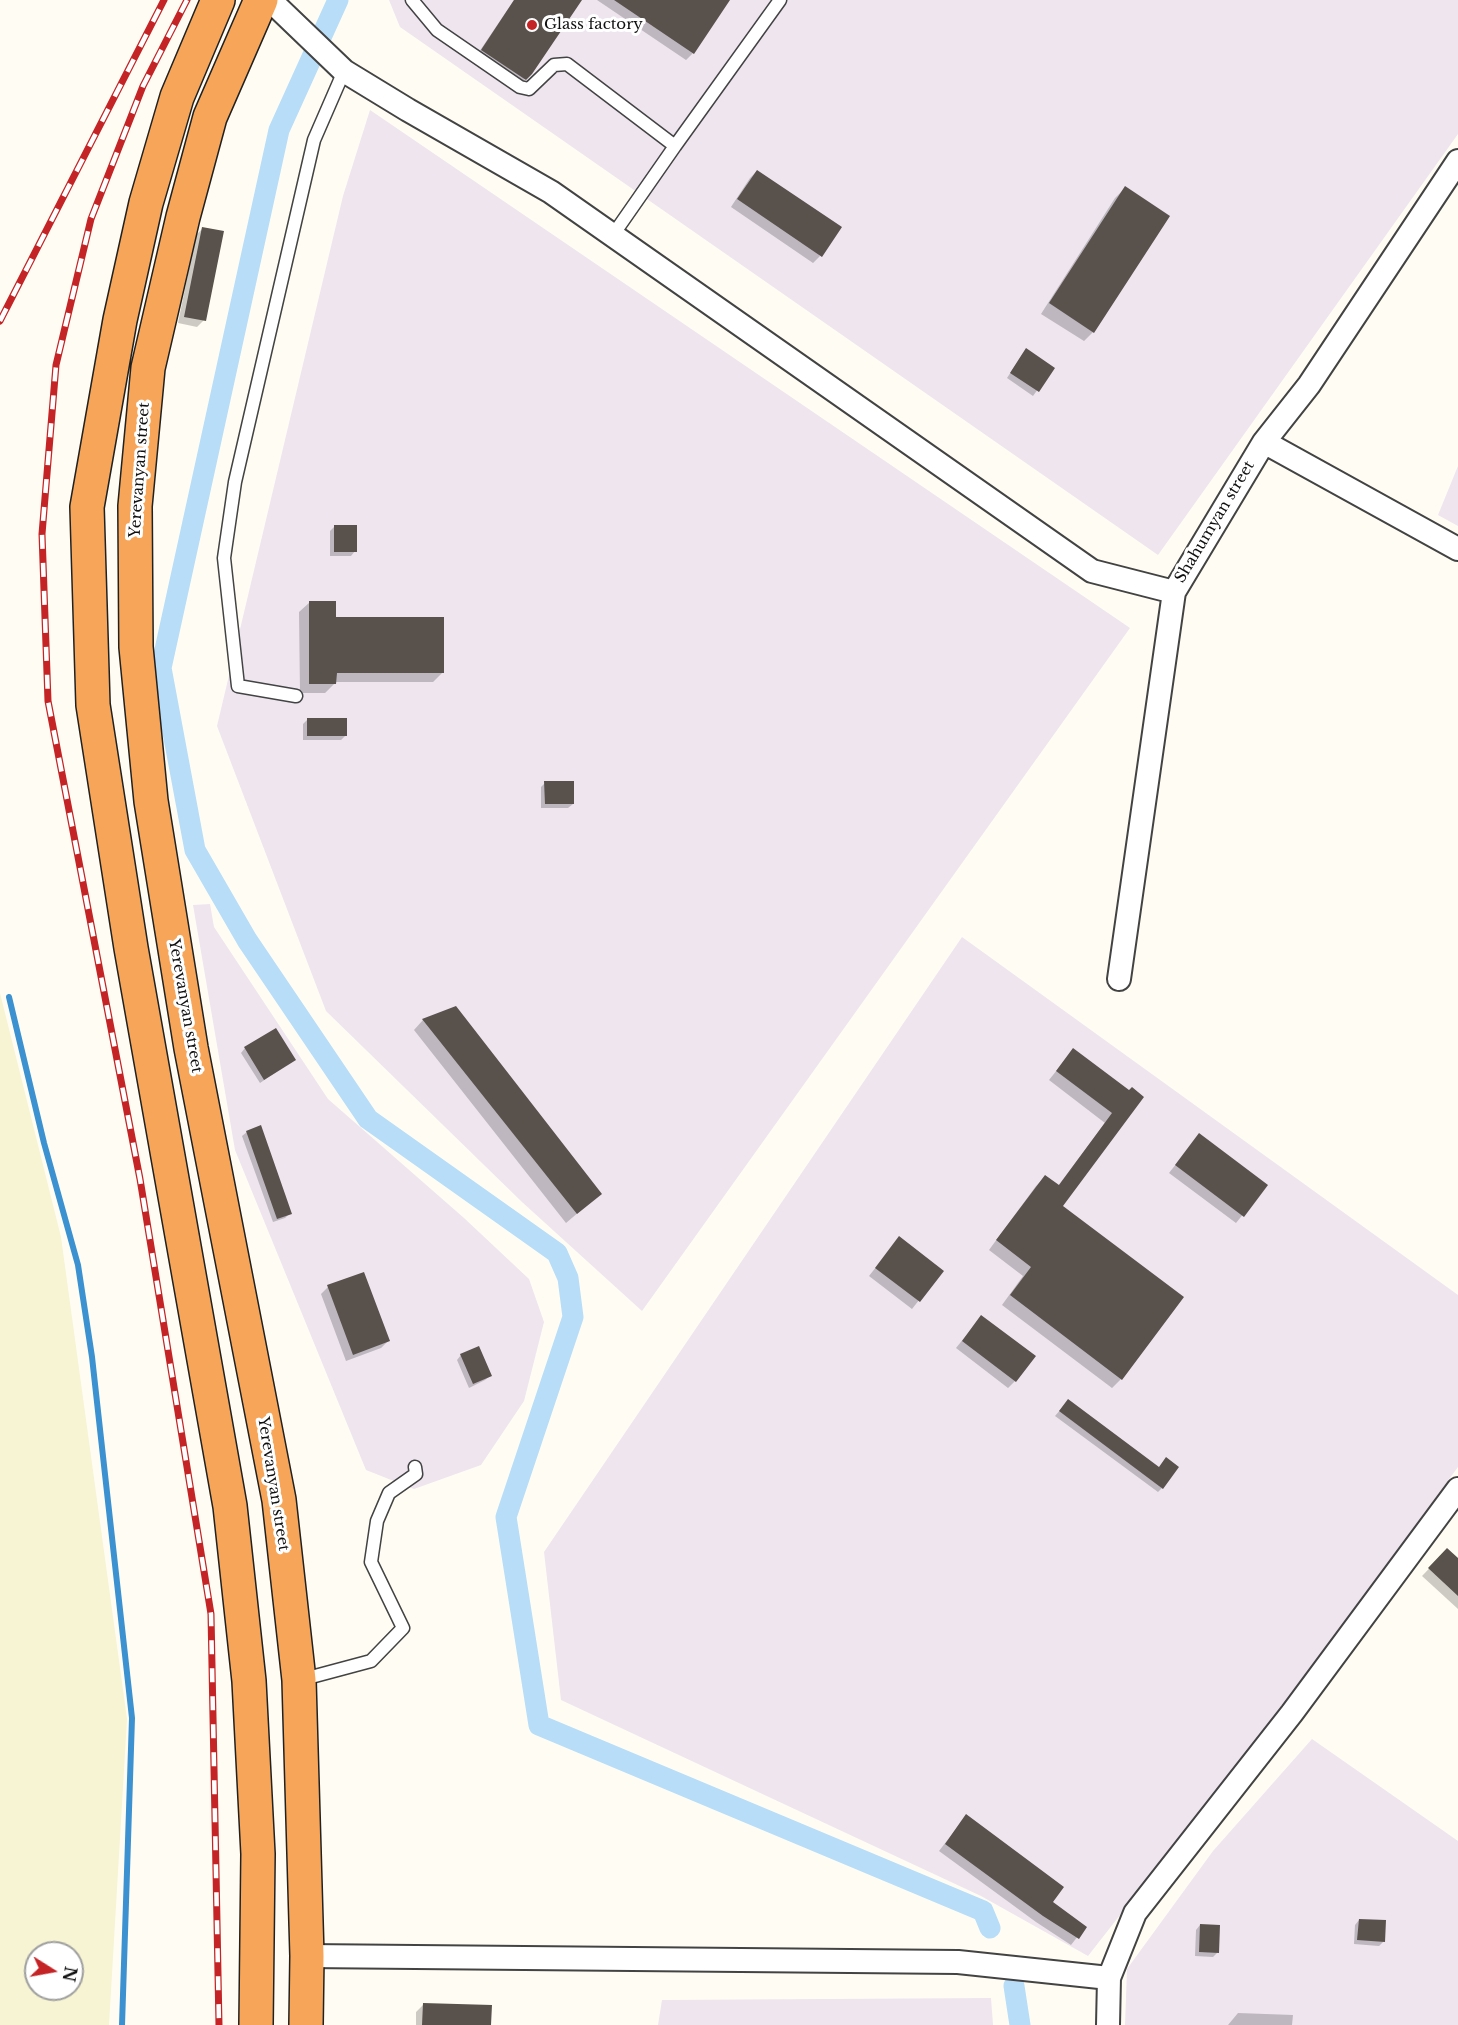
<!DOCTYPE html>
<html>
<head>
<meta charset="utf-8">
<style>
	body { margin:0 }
	#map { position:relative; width:1458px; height:2025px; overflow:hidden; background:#fffdf3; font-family:"Libre Baskerville",serif }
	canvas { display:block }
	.north { position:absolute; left:24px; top:1941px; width:60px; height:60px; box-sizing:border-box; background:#fff; border:2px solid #9f9f9f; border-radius:50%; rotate:101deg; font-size:16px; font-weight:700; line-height:24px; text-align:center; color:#101010 }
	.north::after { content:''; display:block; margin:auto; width:21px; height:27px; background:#c52426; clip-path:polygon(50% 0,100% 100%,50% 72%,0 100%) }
</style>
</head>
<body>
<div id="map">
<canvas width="1458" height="2025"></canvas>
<div class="north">N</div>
</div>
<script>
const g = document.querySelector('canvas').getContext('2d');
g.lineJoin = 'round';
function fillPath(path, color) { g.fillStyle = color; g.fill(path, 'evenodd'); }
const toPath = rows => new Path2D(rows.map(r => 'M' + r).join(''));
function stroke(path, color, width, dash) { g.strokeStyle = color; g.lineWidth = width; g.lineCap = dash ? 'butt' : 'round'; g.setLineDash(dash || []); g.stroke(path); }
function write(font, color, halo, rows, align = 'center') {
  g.font = font + ' "Libre Baskerville",serif'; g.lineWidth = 6; g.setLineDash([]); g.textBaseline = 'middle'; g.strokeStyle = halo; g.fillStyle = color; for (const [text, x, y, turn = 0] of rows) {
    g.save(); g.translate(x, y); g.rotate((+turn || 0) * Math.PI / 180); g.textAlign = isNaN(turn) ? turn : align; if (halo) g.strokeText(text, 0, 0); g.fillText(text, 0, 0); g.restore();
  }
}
fillPath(toPath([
	[389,0,1458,0,1458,134,1158,555,400,27],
	[370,110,1130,628,642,1311,522,1202,326,1011,217,726,343,196],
	[1458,466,1458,526,1438,515],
	[210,904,214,927,328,1099,464,1218,529,1279,544,1322,524,1401,481,1465,414,1489,366,1470,235,1150,193,905],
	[962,937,1458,1295,1458,1467,1273,1719,1088,1956,981,1896,561,1700,544,1552],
	[1312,1739,1458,1841,1458,2025,1125,2025,1127,1969,1213,1851],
	[991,1998,993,2025,658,2025,662,2000]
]), '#eee5ef');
fillPath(toPath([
	[0,993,61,1237,127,1719,109,2025,0,2025],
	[36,1953,72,1953,72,1989,36,1989]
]), '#f6f4d2');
fillPath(toPath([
	[514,0,581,0,531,73,518,86,475,58],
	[597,0,729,0,693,53,686,60],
	[757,171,820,256,813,263,731,207,750,178],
	[1125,188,1093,332,1084,341,1041,314,1115,198],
	[203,228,204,320,197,327,178,323,196,235],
	[1022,355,1053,368,1033,396,1007,378],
	[335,526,355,551,351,556,330,556,330,531],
	[309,603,335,619,443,672,433,682,336,682,325,693,300,693,299,612],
	[308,719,346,735,341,740,303,740,303,724],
	[545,783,573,804,568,808,541,808,541,787],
	[455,1008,600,1194,566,1223,414,1030,423,1020],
	[245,1048,294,1060,260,1083,241,1053],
	[1073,1050,1129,1092,1061,1207,1121,1379,1112,1388,1002,1305,1023,1276,989,1250,1036,1186,1045,1177,1058,1186,1105,1123,1049,1080],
	[247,1132,290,1213,285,1218,273,1222,242,1136],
	[1199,1135,1266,1186,1236,1223,1169,1173],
	[899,1238,942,1271,912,1309,869,1276],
	[328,1287,388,1341,381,1348,346,1361,321,1294],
	[981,1317,1015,1381,1008,1388,956,1348],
	[461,1355,490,1376,485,1380,469,1388,457,1360],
	[1068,1401,1162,1488,1158,1492,1055,1416],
	[1447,1550,1458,1560,1458,1609,1422,1576],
	[966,1816,1050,1902,1085,1927,1071,1945,1036,1922,939,1851],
	[1359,1920,1384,1941,1379,1946,1354,1944,1355,1925],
	[1200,1925,1217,1953,1213,1957,1195,1956,1196,1930],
	[423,2005,490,2025,416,2025,416,2012],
	[1238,2013,1293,2015,1292,2025,1228,2025]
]), '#0003');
stroke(toPath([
	[9,997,44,1143,78,1265,92,1357,132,1718,122,2025]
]), '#3c91d1', 6);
stroke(toPath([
	[338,0,279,130,161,668,195,850,247,940,368,1119,557,1253,568,1278,573,1317,506,1517,539,1725,983,1911,990,1928],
	[1014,1986,1020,2025]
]), '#b7ddf8', 21);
fillPath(toPath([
	[514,0,582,0,532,74,526,80,481,50],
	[614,0,730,0,694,54],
	[757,170,842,227,822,257,737,199],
	[1125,186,1170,216,1094,333,1049,303],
	[202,227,224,231,206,321,184,317],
	[1026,348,1055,368,1039,392,1010,373],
	[334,525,357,525,357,552,334,552],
	[309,601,336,601,336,617,444,617,444,673,337,673,336,684,309,684],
	[307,718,347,718,347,736,307,736],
	[544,781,574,781,574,804,545,804],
	[456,1006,602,1194,577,1214,422,1019],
	[276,1028,296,1060,264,1080,244,1047],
	[1073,1048,1129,1090,1132,1087,1144,1097,1063,1206,1184,1297,1122,1380,1010,1295,1031,1267,996,1240,1045,1175,1059,1185,1112,1113,1056,1071],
	[261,1125,292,1214,277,1219,246,1131],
	[1199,1133,1268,1185,1244,1217,1175,1165],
	[899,1236,944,1271,920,1302,875,1268],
	[364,1272,390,1341,353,1355,327,1285],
	[981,1315,1036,1356,1016,1382,962,1341],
	[479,1346,492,1376,473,1384,460,1354],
	[1068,1399,1159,1467,1166,1457,1179,1467,1163,1489,1059,1411],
	[1447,1548,1458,1558,1458,1596,1428,1568],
	[966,1814,1064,1887,1053,1902,1087,1927,1079,1939,1043,1916,945,1844],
	[1359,1919,1386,1920,1385,1942,1357,1940],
	[1200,1924,1220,1925,1219,1953,1199,1952],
	[423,2003,492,2005,491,2025,422,2025]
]), '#59524c');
const lane = toPath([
	[412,0,437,30,520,87,529,89,554,65,567,64,675,146,613,235],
	[675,146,780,0],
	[296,696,238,686,224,558,235,482,314,140,344,71],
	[300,1680,371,1661,403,1628,371,1562,377,1521,389,1493,416,1474,415,1467]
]);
const street = toPath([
	[270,0,344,71,408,110,551,192,1092,571,1174,592],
	[1264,442,1458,549],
	[1119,979,1174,592,1264,442,1309,385,1458,161],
	[307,1956,958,1962,1109,1978,1108,2025],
	[1109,1978,1135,1913,1292,1713,1458,1489]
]);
const highway = toPath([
	[218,0,177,97,146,203,120,320,87,507,93,705,131,948,230,1506,249,1681,258,1854,256,2025],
	[261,0,210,117,183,217,148,368,135,506,136,647,151,801,191,1048,279,1500,299,1680,307,1956,306,2025]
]);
stroke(lane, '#434343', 15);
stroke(street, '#434343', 26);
stroke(highway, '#212121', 36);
stroke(lane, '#fff', 12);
stroke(street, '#fff', 22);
stroke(highway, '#f7a659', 33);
const rail = toPath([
	[187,0,143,86,91,219,56,365,42,534,48,701,140,1179,211,1614,219,2025],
	[0,321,164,0]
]);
stroke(rail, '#c52426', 7);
stroke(rail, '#fff', 4.5, [14]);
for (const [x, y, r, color] of [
	[532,25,6,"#c52426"]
]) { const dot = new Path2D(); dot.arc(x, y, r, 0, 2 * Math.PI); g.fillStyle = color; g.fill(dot); stroke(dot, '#fff', 2); }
write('15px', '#101010', '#fff', [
	["Glass factory",544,25]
], 'left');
write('15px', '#101010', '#fff', [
	["Yerevanyan street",140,470,-86],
	["Shahumyan street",1215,522,-59],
	["Yerevanyan street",185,1006,80],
	["Yerevanyan street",273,1484,81]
]);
</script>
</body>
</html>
